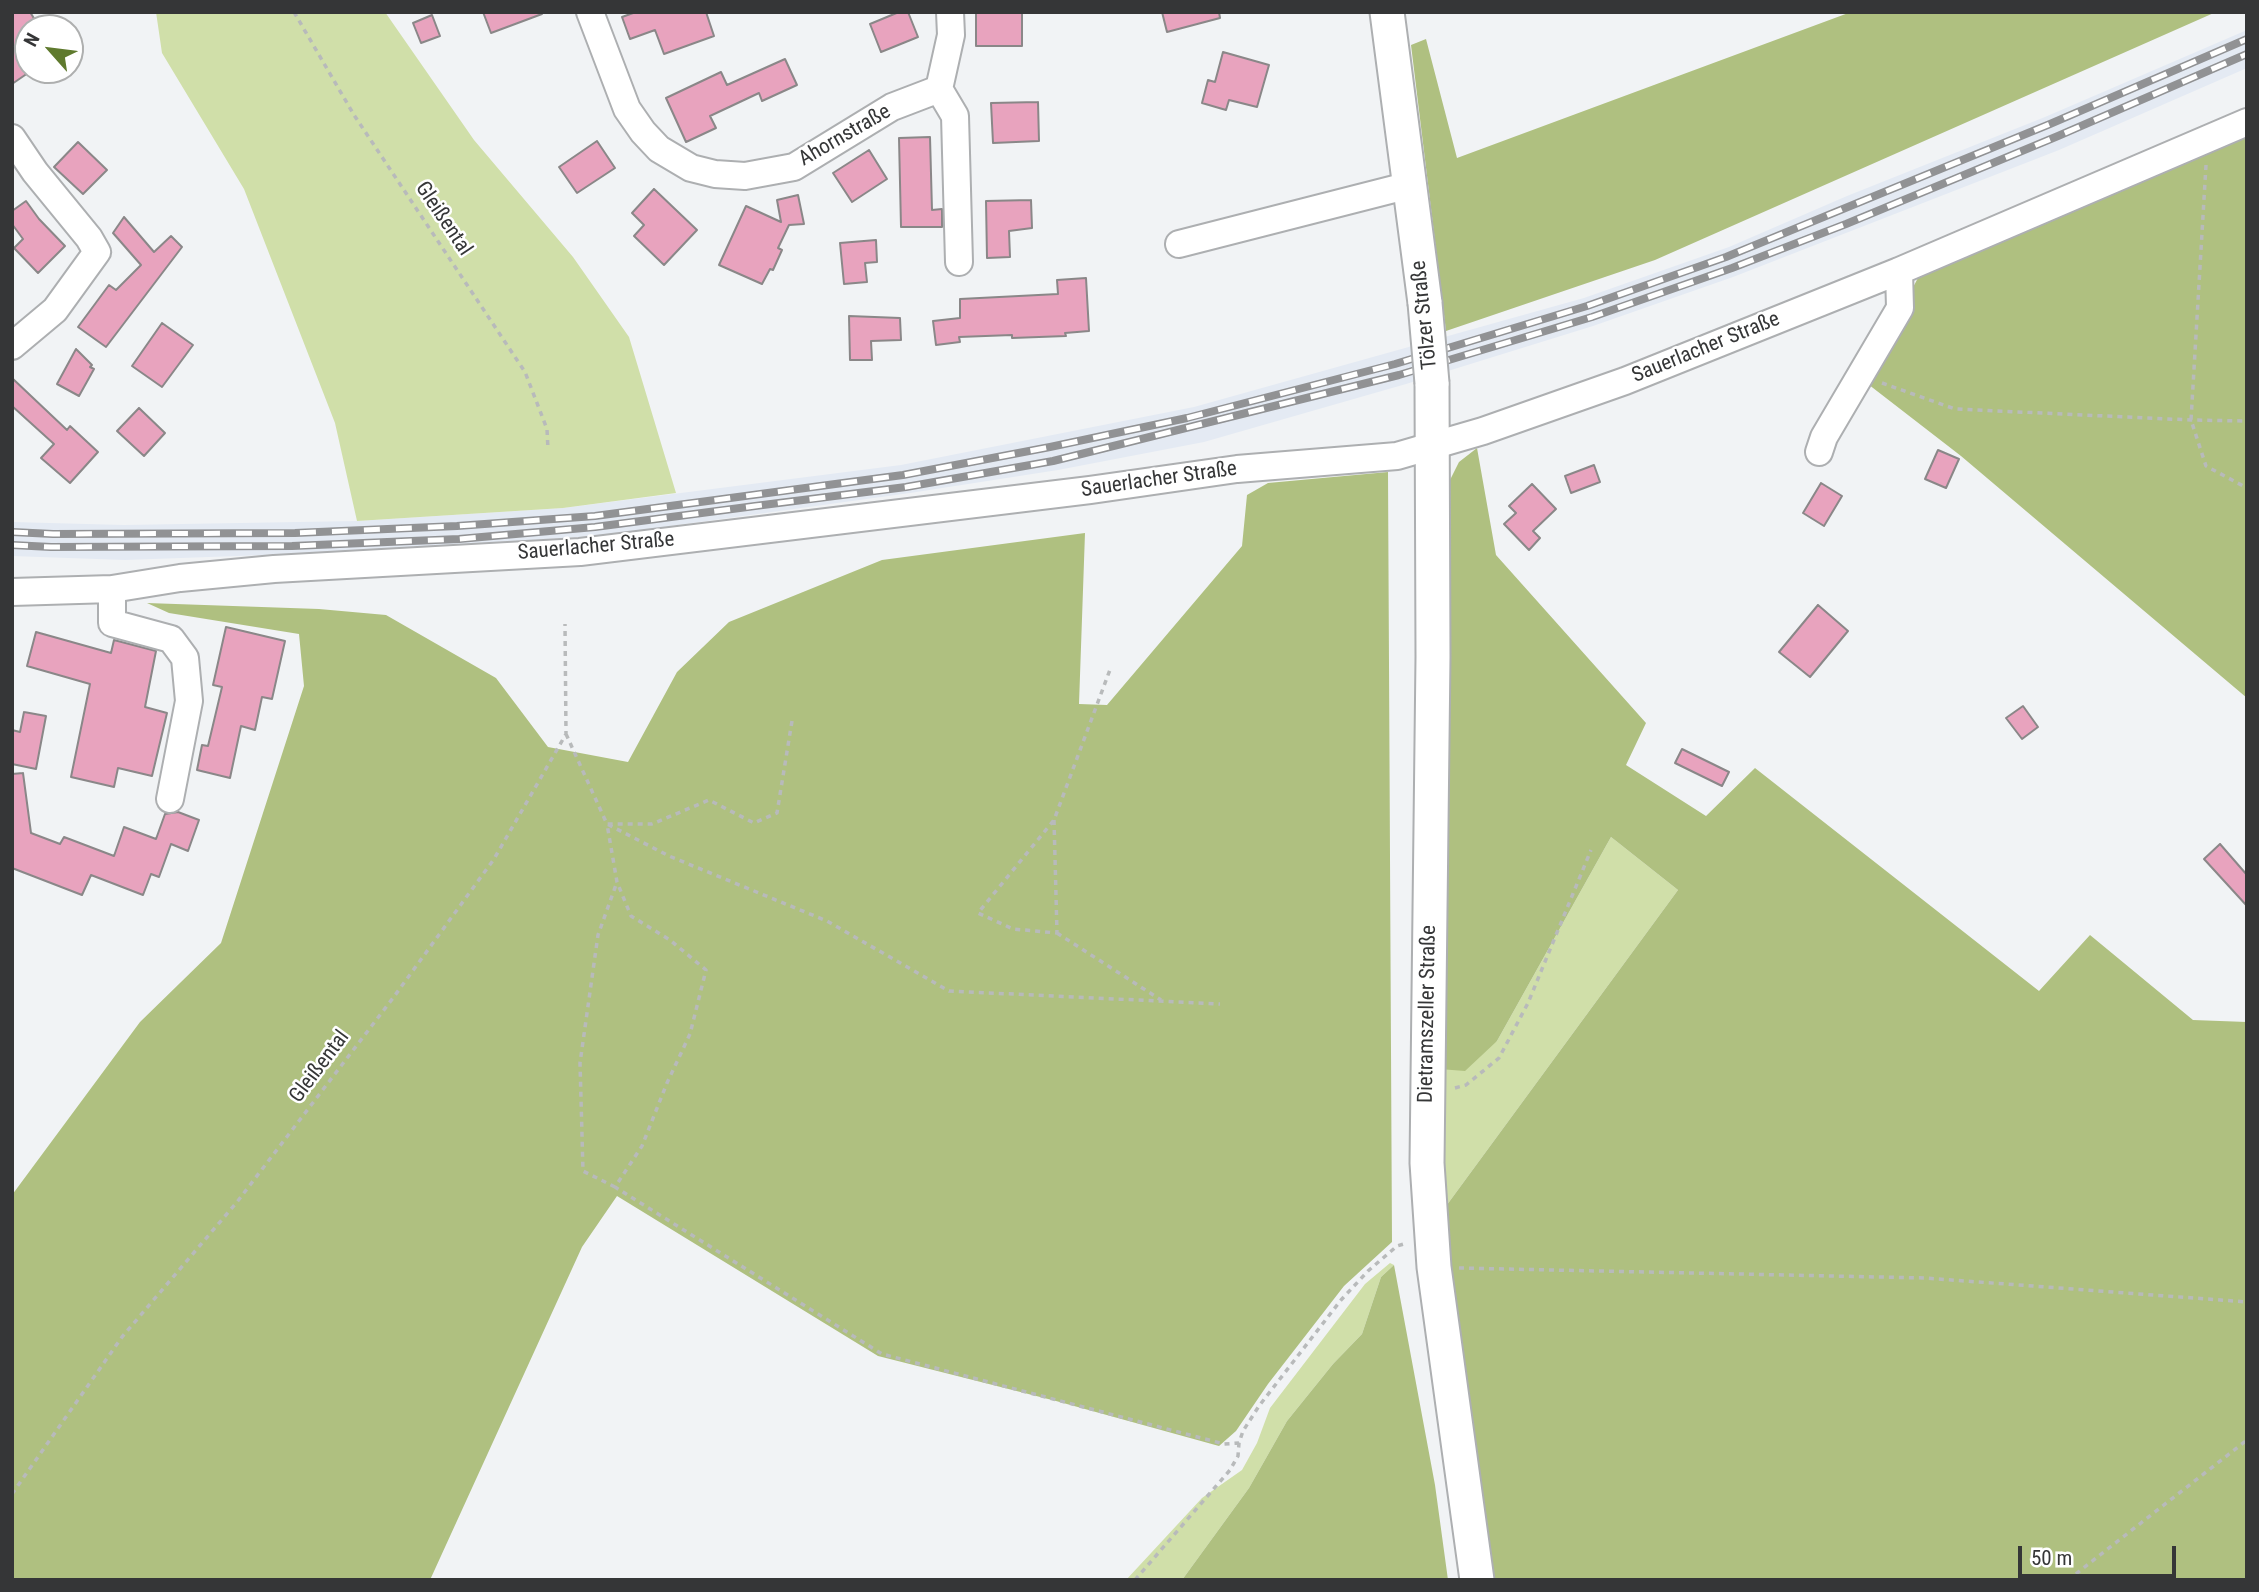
<!DOCTYPE html>
<html>
<head>
<meta charset="utf-8">
<style>
	body { margin:0 }
	#map { position:relative; width:2259px; height:1592px; overflow:hidden; background:#f1f3f5; font-family:"Roboto Condensed",sans-serif }
	canvas { display:block }
	.frame { position:absolute; inset:0; border:14px solid #353637; pointer-events:none }
	.north { position:absolute; left:14px; top:14px; width:70px; height:70px; box-sizing:border-box; background:#fff; border:2px solid #aeafaf; border-radius:50%; rotate:298deg; font-size:19px; font-weight:700; line-height:28px; text-align:center; color:#353637 }
	.north::after { content:''; display:block; margin:auto; width:24px; height:32px; background:#5f7a2e; clip-path:polygon(50% 0,100% 100%,50% 72%,0 100%) }
	.scale { position:absolute; left:2018px; top:1546px; width:158px; height:32px; box-sizing:border-box; border:4px solid #353637; border-top:0; padding-left:9px; font-size:21px; line-height:24px; white-space:nowrap; color:#353637; -webkit-text-stroke:5px #fff; paint-order:stroke }
</style>
</head>
<body>
<div id="map">
<canvas width="2259" height="1592"></canvas>
<div class="frame"></div>
<div class="north">N</div>
<div class="scale">50 m</div>
</div>
<script>
const g = document.querySelector('canvas').getContext('2d');
g.lineJoin = 'round';
function fillPath(path, color) { g.fillStyle = color; g.fill(path, 'evenodd'); }
const toPath = rows => new Path2D(rows.map(r => 'M' + r).join(''));
function stroke(path, color, width, dash) { g.strokeStyle = color; g.lineWidth = width; g.lineCap = dash ? 'butt' : 'round'; g.setLineDash(dash || []); g.stroke(path); }
function write(font, color, halo, rows, align = 'center') {
  g.font = font + ' "Roboto Condensed",sans-serif'; g.lineWidth = 5; g.setLineDash([]); g.textBaseline = 'middle'; g.strokeStyle = halo; g.fillStyle = color; for (const [text, x, y, turn = 0] of rows) {
    g.save(); g.translate(x, y); g.rotate((+turn || 0) * Math.PI / 180); g.textAlign = isNaN(turn) ? turn : align; if (halo) g.strokeText(text, 0, 0); g.fillText(text, 0, 0); g.restore();
  }
}
fillPath(toPath([
	[2247,30,2247,68,2059,150,1733,277,1593,326,1406,384,1204,442,1058,470,910,493,598,536,293,554,125,560,12,556,12,522,124,525,357,521,563,508,901,465,1194,407,1584,298,1729,247,1847,196,2045,117]
]), '#e4eaf3');
fillPath(toPath([
	[156,12,385,12,474,140,573,257,629,337,676,493,563,508,357,521,335,423,244,189,162,53],
	[1611,837,1678,890,1441,1213,1439,1069,1497,1041],
	[1390,1263,1394,1265,1381,1277,1362,1334,1333,1364,1287,1421,1249,1488,1182,1580,1126,1580,1202,1498,1242,1470,1257,1443,1270,1408,1365,1284]
]), '#d0dfa9');
fillPath(toPath([
	[1851,12,2216,12,1655,260,1446,331,1411,45,1426,39,1457,158],
	[2247,137,2247,698,1961,456,1864,381,1920,274],
	[1477,448,1496,555,1646,723,1626,765,1706,816,1755,768,2039,991,2090,935,2193,1020,2247,1022,2247,1580,1488,1580,1441,1213,1678,890,1611,837,1497,1041,1465,1071,1439,1069,1451,657,1448,484,1459,462],
	[1388,472,1392,1242,1344,1286,1268,1384,1236,1431,1219,1446,1056,1401,878,1356,617,1196,582,1247,430,1580,12,1580,12,1195,140,1022,221,943,304,686,299,634,169,613,147,603,319,609,386,615,496,678,548,747,628,762,677,672,729,622,882,560,1085,533,1079,704,1107,705,1242,546,1247,495,1268,483],
	[1394,1265,1435,1485,1448,1580,1182,1580,1249,1488,1287,1421,1333,1364,1362,1334,1381,1277]
]), '#afc080');
const building = toPath([
	[12,12,30,12,40,28,28,28,28,73,12,84,12,12],
	[483,12,542,12,542,14,491,33,483,12],
	[636,12,706,12,714,36,664,54,655,30,630,39,622,17,636,12],
	[899,12,908,12,918,37,881,52,870,24,899,12],
	[976,12,1022,12,1022,46,976,46,976,12],
	[1162,12,1219,12,1220,18,1167,32,1162,12],
	[432,15,440,36,421,43,413,23,432,15],
	[1223,52,1269,65,1257,107,1229,100,1226,110,1202,103,1208,80,1215,82,1223,52],
	[785,59,797,85,762,101,759,93,710,116,716,128,686,142,666,98,721,72,727,85,785,59],
	[1038,102,1039,141,993,143,991,103,1038,102],
	[930,137,932,210,942,209,942,227,901,227,899,138,930,137],
	[597,141,615,168,577,193,559,167,597,141],
	[78,142,107,170,83,194,54,167,78,142],
	[869,150,887,179,852,202,833,173,869,150],
	[654,189,697,230,664,265,634,236,644,225,632,213,654,189],
	[798,195,804,224,789,225,778,248,782,250,773,270,770,269,762,284,719,265,746,206,781,222,777,200,798,195],
	[1031,200,1032,228,1009,231,1010,257,987,258,986,201,1031,200],
	[26,201,39,219,65,246,38,273,14,248,23,239,12,224,12,211,26,201],
	[124,217,154,252,171,236,182,247,106,347,78,327,109,285,116,290,141,265,113,233,124,217],
	[876,240,877,262,865,263,867,282,844,284,840,243,876,240],
	[1086,278,1089,331,1065,333,1066,336,1012,338,1012,335,959,337,960,342,936,345,933,321,960,318,960,299,1058,294,1057,280,1086,278],
	[849,316,900,318,901,340,871,341,872,360,850,360,849,316],
	[162,323,193,345,162,387,132,366,162,323],
	[76,349,92,365,90,367,94,369,79,396,57,384,76,349],
	[12,378,67,430,70,426,98,452,70,483,41,458,54,444,12,406,12,378],
	[139,408,165,433,144,456,117,431,139,408],
	[1938,450,1959,459,1946,488,1925,479,1938,450],
	[1594,465,1600,482,1571,493,1565,476,1594,465],
	[1821,483,1842,496,1824,526,1803,513,1821,483],
	[1532,484,1556,509,1533,531,1540,538,1529,550,1504,524,1516,513,1509,506,1532,484],
	[1818,605,1848,631,1810,677,1779,652,1818,605],
	[226,627,285,641,272,699,262,697,255,730,241,726,230,778,197,770,202,745,208,746,222,687,213,685,226,627],
	[36,632,111,653,114,640,156,651,145,707,167,713,152,776,118,768,114,787,71,777,90,684,27,666,36,632],
	[2023,706,2038,727,2022,739,2006,718,2023,706],
	[24,712,46,716,36,769,12,764,12,730,20,732,24,712],
	[1682,749,1729,772,1722,786,1675,763,1682,749],
	[23,773,31,833,60,844,64,837,114,856,124,827,156,839,165,814,178,812,199,820,188,851,171,844,159,877,151,874,143,895,91,875,82,895,12,868,12,774,23,773],
	[2220,844,2247,875,2247,906,2204,859,2220,844]
]);
fillPath(building, '#e8a3be');
stroke(building, '#8a8788', 2);
const minor = toPath([
	[590,12,627,109,643,132,659,149,691,168,715,174,745,176,794,167,892,107,939,89,951,35,950,12],
	[939,89,955,116,959,262],
	[12,138,35,172,89,238,97,252,55,310,12,346],
	[1179,244,1410,185],
	[1819,452,1824,437,1900,308,1899,271],
	[112,589,112,623,171,639,185,658,189,701,170,799],
	[12,592,112,589,180,578,274,569,580,552,1090,490,1237,469,1397,456,1483,431,1625,381,1899,271,2247,122]
]);
const major = toPath([
	[1387,12,1425,303],
	[1432,383,1433,657,1427,1163,1434,1267,1477,1580]
]);
stroke(minor, '#adafb1', 30);
stroke(major, '#adafb1', 37);
stroke(toPath([
	[294,12,354,115,525,372,547,429,548,450],
	[2206,165,2191,420,2206,466,2247,488],
	[1882,383,1955,409,2191,420,2247,421],
	[792,721,777,813,754,823,709,800,652,824,607,824,617,882,631,916,670,940,706,970,690,1034,667,1083,642,1146,615,1187,882,1354,1224,1444,1239,1443],
	[566,734,607,824,669,856,827,921,949,991,1220,1004],
	[1054,820,1057,933,1013,929,978,913,1054,820,1111,667],
	[1057,933,1161,1000],
	[1455,1088,1466,1085,1499,1058,1528,1003,1591,850],
	[615,1187,583,1171,580,1063,598,935,617,882],
	[1459,1268,1925,1278,2247,1302],
	[12,1494,122,1337,237,1202,393,998,494,859,566,734,565,624],
	[1135,1580,1230,1470,1238,1456,1239,1443,1243,1431,1259,1406,1341,1300,1368,1271,1397,1246,1407,1243],
	[2068,1580,2247,1440]
]), '#b8babb', 3.5, [5, 5]);
stroke(minor, '#fff', 26);
stroke(major, '#fff', 33);
const rail = toPath([
	[12,532,53,534,295,533,457,526,595,516,903,475,1050,447,1187,418,1395,364,1587,306,1726,257,2050,124,2247,39],
	[12,545,51,547,292,546,459,539,595,527,755,506,906,487,1053,461,1399,375,1592,317,1732,268,1846,224,2058,136,2247,54]
]);
stroke(rail, '#919294', 8);
stroke(rail, '#fff', 5, [16]);
const majorBridge = toPath([
	[1425,303,1432,383]
]);
stroke(majorBridge, '#adafb1', 37, []);
stroke(majorBridge, '#fff', 33);
write('21px', '#353637', '#fff', [
	["Ahornstraße",845,136,-30],
	["Gleißental",443,219,56],
	["Tölzer Straße",1425,315,-96],
	["Sauerlacher Straße",1706,348,-22],
	["Sauerlacher Straße",1159,480,-8],
	["Sauerlacher Straße",596,547,-5],
	["Dietramszeller Straße",1428,1014,-89],
	["Gleißental",320,1067,-53]
]);
</script>
</body>
</html>
